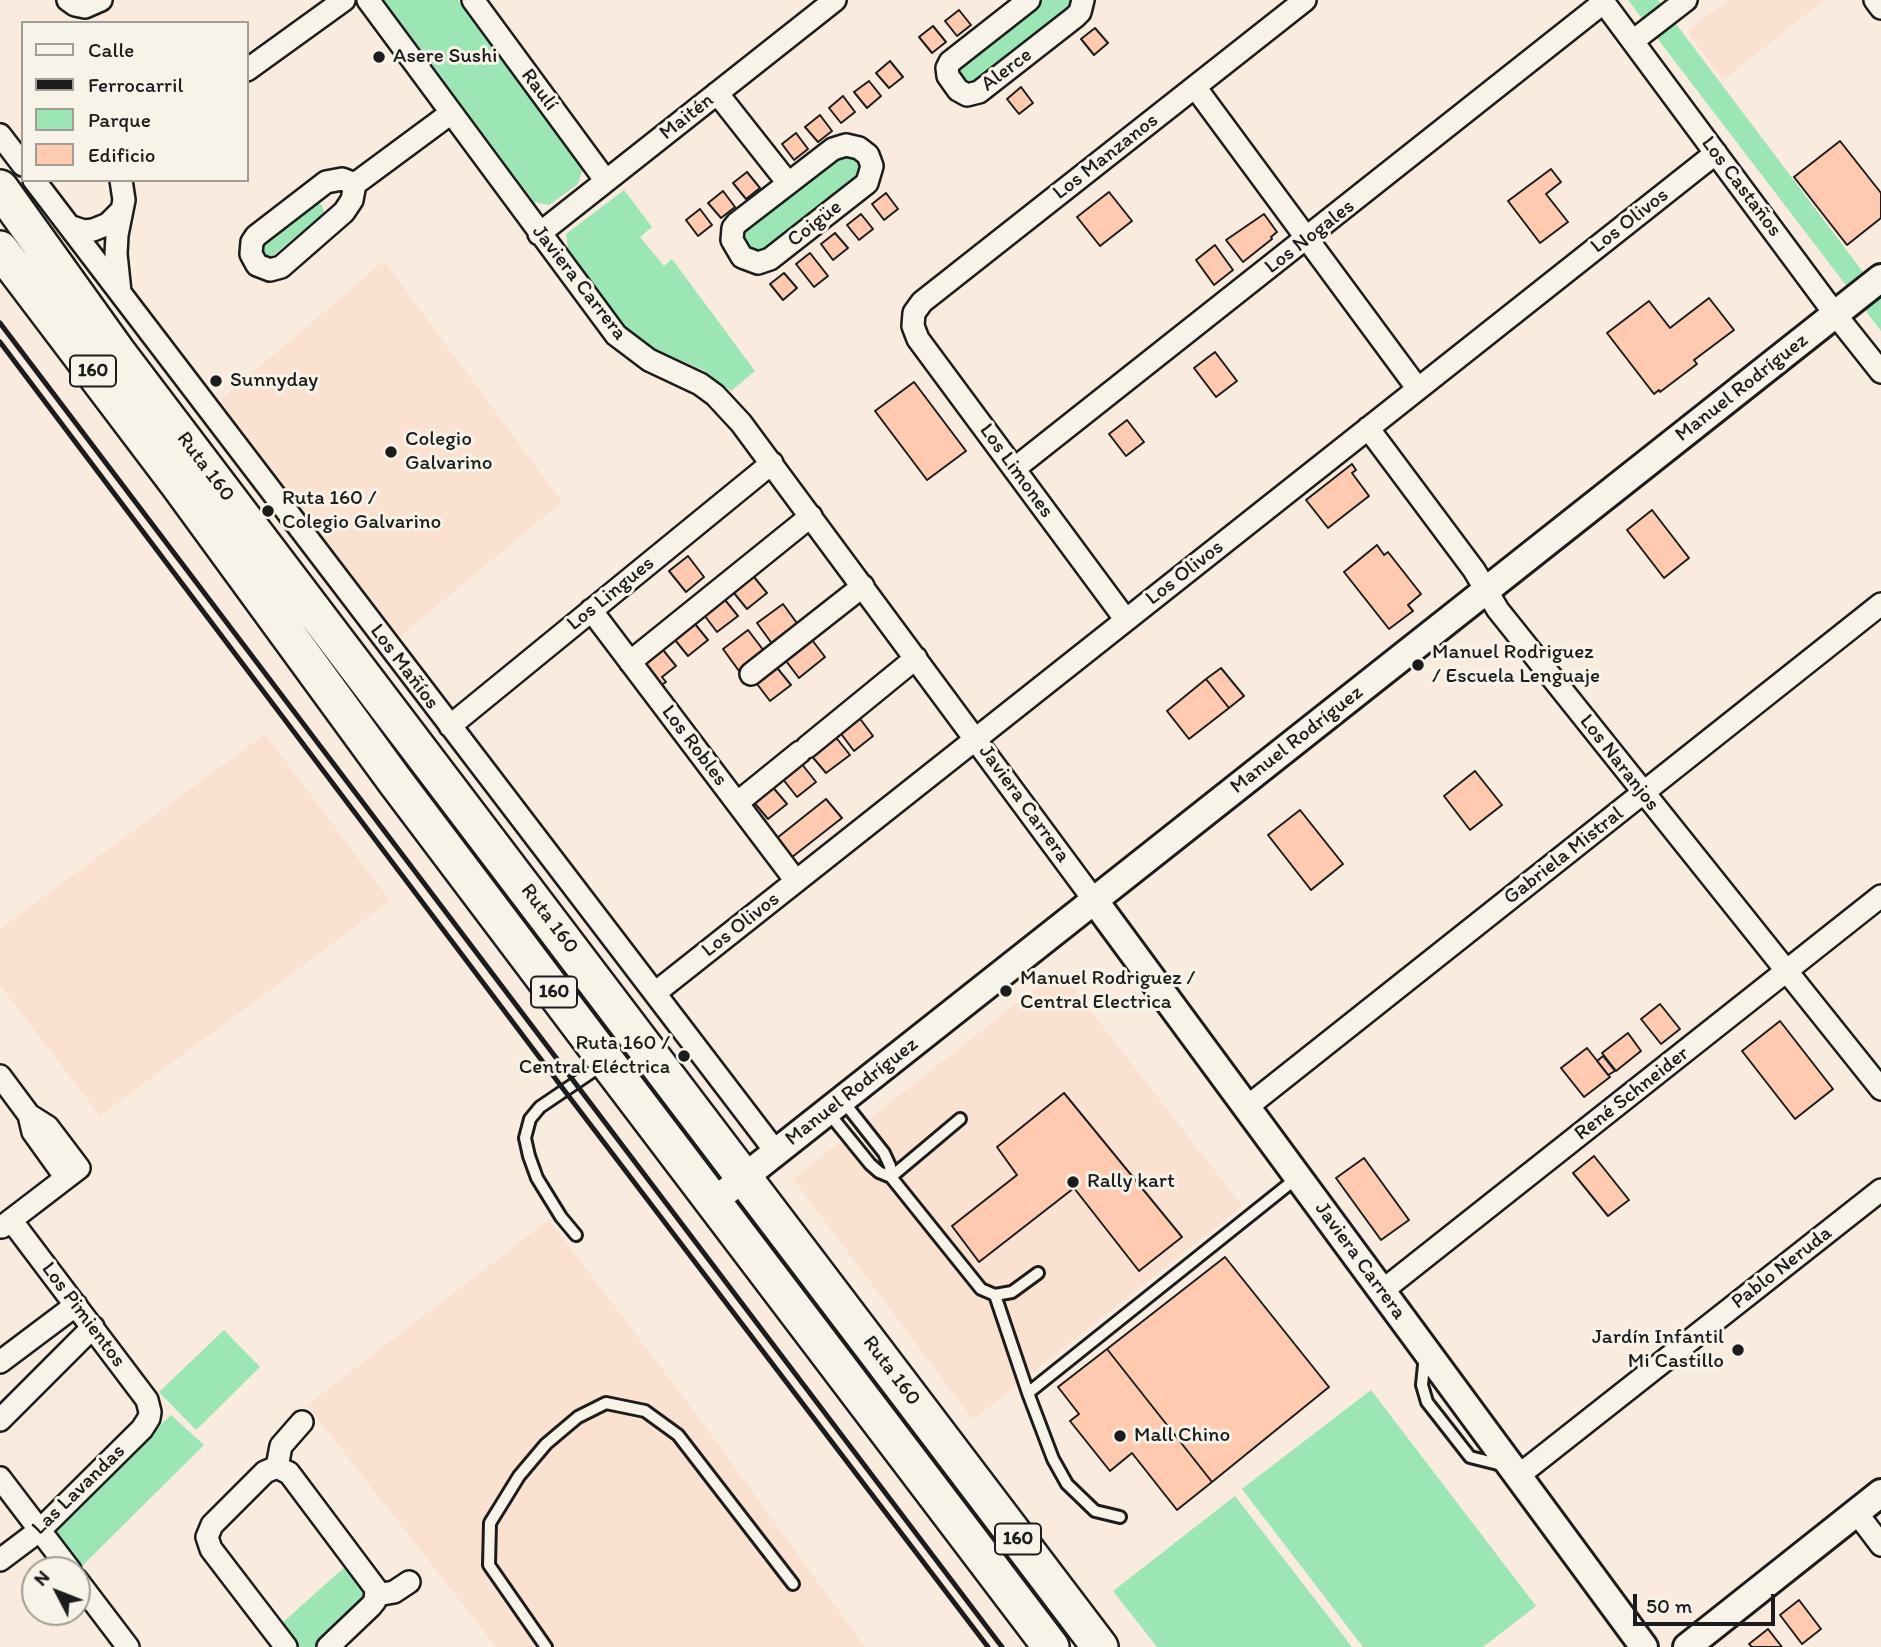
<!DOCTYPE html>
<html>
<head>
<meta charset="utf-8">
<style>
	body { margin:0 }
	#map { position:relative; width:1881px; height:1647px; overflow:hidden; background:#f9ebdd; font-family:Itim,sans-serif }
	canvas { display:block }
	.legend { position:absolute; left:21px; top:21px; width:228px; height:161px; box-sizing:border-box; background:#f7f3e8; border:2px solid #9f9d96; margin:0; padding:9px 12px; list-style:none; font-size:21px; color:#1c1c1c }
	.legend li { display:flex; align-items:center; gap:14px; height:35px }
	.legend b { width:35px; border:2px solid #9f9d96 }
	.north { position:absolute; left:21px; top:1556px; width:70px; height:70px; box-sizing:border-box; background:#f7f3e8; border:2px solid #9f9d96; border-radius:50%; rotate:312deg; font-size:19px; font-weight:700; line-height:28px; text-align:center; color:#1c1c1c }
	.north::after { content:''; display:block; margin:auto; width:24px; height:32px; background:#1c1c1c; clip-path:polygon(50% 0,100% 100%,50% 72%,0 100%) }
	.scale { position:absolute; left:1633px; top:1594px; width:142px; height:32px; box-sizing:border-box; border:4px solid #1c1c1c; border-top:0; padding-left:9px; font-size:21px; line-height:24px; white-space:nowrap; color:#1c1c1c; -webkit-text-stroke:5px #f7f3e8; paint-order:stroke }
</style>
</head>
<body>
<div id="map">
<canvas width="1881" height="1647"></canvas>
<ul class="legend">
<li><b style="height:9px;background:#f7f3e8"></b>Calle</li>
<li><b style="height:9px;background:#1c1c1c"></b>Ferrocarril</li>
<li><b style="height:19px;background:#9ce5b4"></b>Parque</li>
<li><b style="height:19px;background:#ffcab0"></b>Edificio</li>
</ul>
<div class="north">N</div>
<div class="scale">50 m</div>
</div>
<script>
const g = document.querySelector('canvas').getContext('2d');
g.lineJoin = 'round';
function fillPath(path, color) { g.fillStyle = color; g.fill(path, 'evenodd'); }
const toPath = rows => new Path2D(rows.map(r => 'M' + r).join(''));
function stroke(path, color, width, dash) { g.strokeStyle = color; g.lineWidth = width; g.lineCap = dash ? 'butt' : 'round'; g.setLineDash(dash || []); g.stroke(path); }
function write(font, color, halo, rows, align = 'center') {
  g.font = font + ' Itim,sans-serif'; g.lineWidth = 6; g.setLineDash([]); g.textBaseline = 'middle'; g.strokeStyle = halo; g.fillStyle = color; for (const [text, x, y, turn = 0] of rows) {
    g.save(); g.translate(x, y); g.rotate((+turn || 0) * Math.PI / 180); g.textAlign = isNaN(turn) ? turn : align; if (halo) g.strokeText(text, 0, 0); g.fillText(text, 0, 0); g.restore();
  }
}
fillPath(toPath([
	[1728,0,1824,0,1723,80,1687,31],
	[384,261,562,502,398,638,219,401],
	[265,734,390,901,100,1116,0,985,0,929],
	[1059,970,1242,1206,973,1420,793,1179],
	[549,1220,691,1407,865,1647,496,1647,307,1405]
]), '#fbe1d0');
fillPath(toPath([
	[384,0,458,0,583,169,578,184,549,205,534,202],
	[1040,0,1074,0,1061,19,974,85,961,83,955,74,958,64],
	[1628,0,1658,0,1881,296,1881,331],
	[845,151,862,158,863,168,857,180,766,250,757,252,751,249,744,242,742,234,746,226],
	[624,190,652,227,640,237,664,266,672,259,755,371,731,391,703,370,648,346,627,329,568,249,566,234],
	[315,202,322,205,324,213,271,257,267,258,261,256,258,243],
	[224,1330,260,1367,196,1430,159,1392],
	[1371,1390,1536,1606,1483,1647,1363,1647,1242,1489],
	[171,1415,204,1445,79,1569,53,1531],
	[1235,1496,1352,1647,1157,1647,1113,1591],
	[346,1566,367,1594,364,1601,315,1647,298,1647,282,1623]
]), '#9ce5b4');
const building = toPath([
	[959,10,971,25,957,36,945,21,959,10],
	[933,26,946,42,932,53,919,37,933,26],
	[1095,28,1108,43,1094,55,1081,39,1095,28],
	[890,61,903,77,889,88,876,73,890,61],
	[869,81,881,96,867,108,854,92,869,81],
	[1021,87,1033,103,1019,114,1007,99,1021,87],
	[843,96,855,112,841,123,829,108,843,96],
	[820,115,832,131,818,142,805,127,820,115],
	[796,133,808,149,794,160,782,144,796,133],
	[1840,141,1881,193,1881,218,1847,245,1794,177,1840,141],
	[1551,169,1561,182,1546,194,1568,222,1540,243,1508,201,1551,169],
	[747,172,760,188,746,199,733,183,747,172],
	[723,191,735,207,721,218,708,203,723,191],
	[1109,192,1132,221,1100,246,1077,217,1109,192],
	[886,193,898,209,884,220,872,204,886,193],
	[700,209,712,225,698,236,686,220,700,209],
	[861,214,873,229,859,240,847,225,861,214],
	[1264,214,1277,232,1271,237,1272,239,1243,262,1226,240,1264,214],
	[835,233,848,248,833,260,821,244,835,233],
	[1215,245,1233,270,1214,285,1196,260,1215,245],
	[810,253,828,276,814,287,796,264,810,253],
	[784,273,797,288,783,300,770,284,784,273],
	[1709,298,1734,330,1694,360,1697,364,1660,392,1659,390,1654,394,1607,333,1649,301,1670,328,1709,298],
	[1215,352,1237,381,1216,397,1194,368,1215,352],
	[914,382,966,451,927,480,875,411,914,382],
	[1127,420,1144,442,1126,456,1109,434,1127,420],
	[1352,464,1356,470,1352,473,1369,496,1328,528,1306,500,1352,464],
	[1652,510,1689,558,1664,578,1627,530,1652,510],
	[1377,545,1384,555,1388,552,1421,594,1408,605,1413,611,1389,629,1344,572,1377,545],
	[688,556,704,577,686,592,669,571,688,556],
	[750,572,767,593,747,609,730,588,750,572],
	[721,595,738,616,717,632,701,611,721,595],
	[783,604,799,626,773,645,757,623,783,604],
	[691,619,708,640,688,656,671,635,691,619],
	[748,630,764,651,739,671,723,649,748,630],
	[809,636,825,657,799,678,783,657,809,636],
	[659,645,676,666,662,677,666,682,657,688,637,663,659,645],
	[774,664,791,685,770,701,754,680,774,664],
	[1221,668,1244,696,1229,708,1206,679,1221,668],
	[1206,679,1229,708,1189,739,1167,711,1206,679],
	[858,716,873,736,854,751,839,731,858,716],
	[834,735,850,755,826,773,810,754,834,735],
	[801,763,816,782,797,797,782,778,801,763],
	[1475,771,1502,805,1470,830,1444,796,1475,771],
	[771,785,787,804,768,819,752,800,771,785],
	[826,799,842,818,787,861,772,842,826,799],
	[1300,810,1343,864,1311,890,1268,835,1300,810],
	[1660,1004,1680,1029,1661,1044,1641,1019,1660,1004],
	[1780,1021,1833,1089,1795,1119,1742,1051,1780,1021],
	[1628,1033,1641,1051,1616,1071,1602,1053,1628,1033],
	[1587,1048,1610,1077,1584,1097,1561,1068,1587,1048],
	[1603,1056,1615,1071,1608,1075,1597,1061,1603,1056],
	[1064,1093,1182,1237,1139,1271,1074,1188,979,1262,952,1226,1017,1175,997,1147,1064,1093],
	[1594,1156,1629,1200,1608,1216,1573,1173,1594,1156],
	[1364,1158,1409,1220,1381,1240,1336,1178,1364,1158],
	[1225,1257,1329,1387,1212,1482,1107,1349,1225,1257],
	[1107,1349,1212,1482,1177,1510,1132,1453,1110,1471,1070,1421,1079,1414,1058,1387,1107,1349],
	[1799,1600,1821,1629,1802,1644,1780,1615,1799,1600],
	[1768,1629,1782,1647,1752,1647,1749,1644,1768,1629]
]);
fillPath(building, '#ffcab0');
stroke(building, '#1c1c1c', 2);
const service = toPath([
	[843,1101,884,1153,890,1166,891,1177],
	[827,1111,870,1164,879,1172,891,1177,981,1289,995,1295,1012,1292,1038,1273],
	[891,1177,960,1119],
	[576,1235,561,1217,537,1178,529,1156,525,1138,530,1119,540,1107,602,1065],
	[995,1295,1028,1393],
	[1425,1355,1422,1385,1427,1402,1470,1457,1506,1466],
	[1120,1517,1095,1511,1067,1484,1053,1459,1028,1393,1298,1177],
	[546,1647,489,1565,490,1523,519,1476,546,1444,578,1417,606,1403,645,1411,678,1435,793,1584]
]);
const minor = toPath([
	[68,0,75,5,85,7,101,0],
	[368,0,616,335,649,360,700,384,715,395,741,423,1094,900],
	[473,0,606,181],
	[1029,0,950,62,947,68,948,76,958,90,967,95,979,92,1075,17,1080,12,1083,0],
	[1602,0,1835,314,1881,372],
	[1875,0,1881,8],
	[1633,41,1686,0],
	[247,70,344,0],
	[1195,87,1418,389],
	[717,93,788,183],
	[0,135,23,165],
	[846,145,859,148,868,155,872,166,867,183,770,259,758,263,742,257,732,240,733,228,737,223,833,149,846,145],
	[34,180,776,1152],
	[355,184,342,179,326,182,256,236,252,242,251,254,257,265,270,270,281,267,344,212,352,200,355,184,451,113],
	[69,226,84,231,93,230,108,224,120,212],
	[539,234,835,0],
	[120,292,116,254,117,235,124,200,121,180],
	[1368,428,1474,570,1498,610,1881,1089],
	[1014,469,1604,2],
	[591,610,796,881],
	[1126,620,918,339,913,326,914,313,922,302,1305,0],
	[630,662,811,516],
	[751,674,863,586],
	[450,726,772,463],
	[807,747,916,658],
	[737,803,800,752],
	[655,993,1716,153],
	[0,1076,29,1115,48,1127,79,1168,2,1227],
	[1247,1107,1881,604],
	[29,1115,33,1132,66,1178],
	[1382,1291,1881,896],
	[0,1362,76,1305],
	[0,1420,93,1327],
	[277,1467,281,1446,302,1422],
	[1518,1476,1881,1190],
	[0,1478,70,1570],
	[1856,1512,1881,1545],
	[0,1560,40,1530,142,1429,149,1418,150,1412,147,1400,11,1220],
	[77,1580,128,1647],
	[377,1595,394,1592,409,1582],
	[286,1647,211,1549,207,1537,212,1525,265,1472,277,1467,289,1473,376,1589,375,1601,371,1606,328,1647]
]);
const tertiary = toPath([
	[1094,900,1644,1647],
	[713,1202,1881,278],
	[1687,1647,1881,1493]
]);
const trunk = toPath([
	[0,188,116,350,1100,1647],
	[0,249,178,484,395,781,607,1062,1051,1647]
]);
stroke(service, '#1c1c1c', 16);
stroke(minor, '#1c1c1c', 26);
stroke(tertiary, '#1c1c1c', 32);
stroke(trunk, '#1c1c1c', 40);
stroke(service, '#f7f3e8', 10);
stroke(minor, '#f7f3e8', 21);
stroke(tertiary, '#f7f3e8', 26);
stroke(trunk, '#f7f3e8', 35);
stroke(toPath([
	[0,323,1002,1647],
	[0,342,564,1090,988,1647]
]), '#1c1c1c', 5);
for (const [x, y, r, color] of [
	[379,57,7,"#1c1c1c"],
	[216,381,7,"#1c1c1c"],
	[391,452,7,"#1c1c1c"],
	[268,511,7,"#1c1c1c"],
	[1418,665,7,"#1c1c1c"],
	[1006,991,7,"#1c1c1c"],
	[684,1056,7,"#1c1c1c"],
	[1073,1182,7,"#1c1c1c"],
	[1738,1350,7,"#1c1c1c"],
	[1120,1436,7,"#1c1c1c"]
]) { const dot = new Path2D(); dot.arc(x, y, r, 0, 2 * Math.PI); g.fillStyle = color; g.fill(dot); stroke(dot, '#f7f3e8', 2.5); }
for (const [x, y, w] of [
	[93,371,46],
	[554,992,46],
	[1018,1539,46]
]) { const box = new Path2D(); box.roundRect(x - w / 2, y - 15.5, w, 31, 5); g.fillStyle = '#f7f3e8'; g.fill(box); stroke(box, '#1c1c1c', 2); }
write('bold 19px', '#1c1c1c', null, [
	["160",93,371],
	["160",554,992],
	["160",1018,1539]
]);
write('21px', '#1c1c1c', '#f7f3e8', [
	["Asere Sushi",393,57],
	["Sunnyday",230,381],
	["Colegio",405,440],
	["Galvarino",405,464],
	["Ruta 160 /",282,499],
	["Colegio Galvarino",282,523],
	["Manuel Rodriguez",1432,653],
	["/ Escuela Lenguaje",1432,677],
	["Manuel Rodriguez /",1020,979],
	["Central Electrica",1020,1003],
	["Ruta 160 /",670,1044,"right"],
	["Central Eléctrica",670,1068,"right"],
	["Rally kart",1087,1182],
	["Jardín Infantil",1724,1338,"right"],
	["Mi Castillo",1724,1362,"right"],
	["Mall Chino",1134,1436]
], 'left');
write('21px', '#1c1c1c', '#f7f3e8', [
	["Alerce",1007,70,-37],
	["Raulí",539,90,53],
	["Maitén",687,117,-38],
	["Los Manzanos",1106,157,-38],
	["Los Castaños",1741,187,53],
	["Los Olivos",1630,221,-38],
	["Coigüe",815,224,-38],
	["Los Nogales",1310,237,-38],
	["Javiera Carrera",579,283,52],
	["Manuel Rodríguez",1742,388,-38],
	["Ruta 160",205,467,53],
	["Los Limones",1016,471,54],
	["Los Olivos",1185,573,-38],
	["Los Lingues",611,594,-39],
	["Los Mañíos",404,667,53],
	["Manuel Rodríguez",1297,740,-38],
	["Los Robles",694,746,53],
	["Los Naranjos",1619,763,52],
	["Javiera Carrera",1024,804,54],
	["Gabriela Mistral",1564,856,-38],
	["Ruta 160",549,919,53],
	["Los Olivos",741,925,-38],
	["Manuel Rodríguez",852,1092,-38],
	["René Schneider",1632,1094,-38],
	["Javiera Carrera",1360,1261,54],
	["Pablo Neruda",1782,1268,-38],
	["Los Pimientos",83,1315,53],
	["Ruta 160",891,1371,53],
	["Las Lavandas",79,1490,-44]
]);
</script>
</body>
</html>
